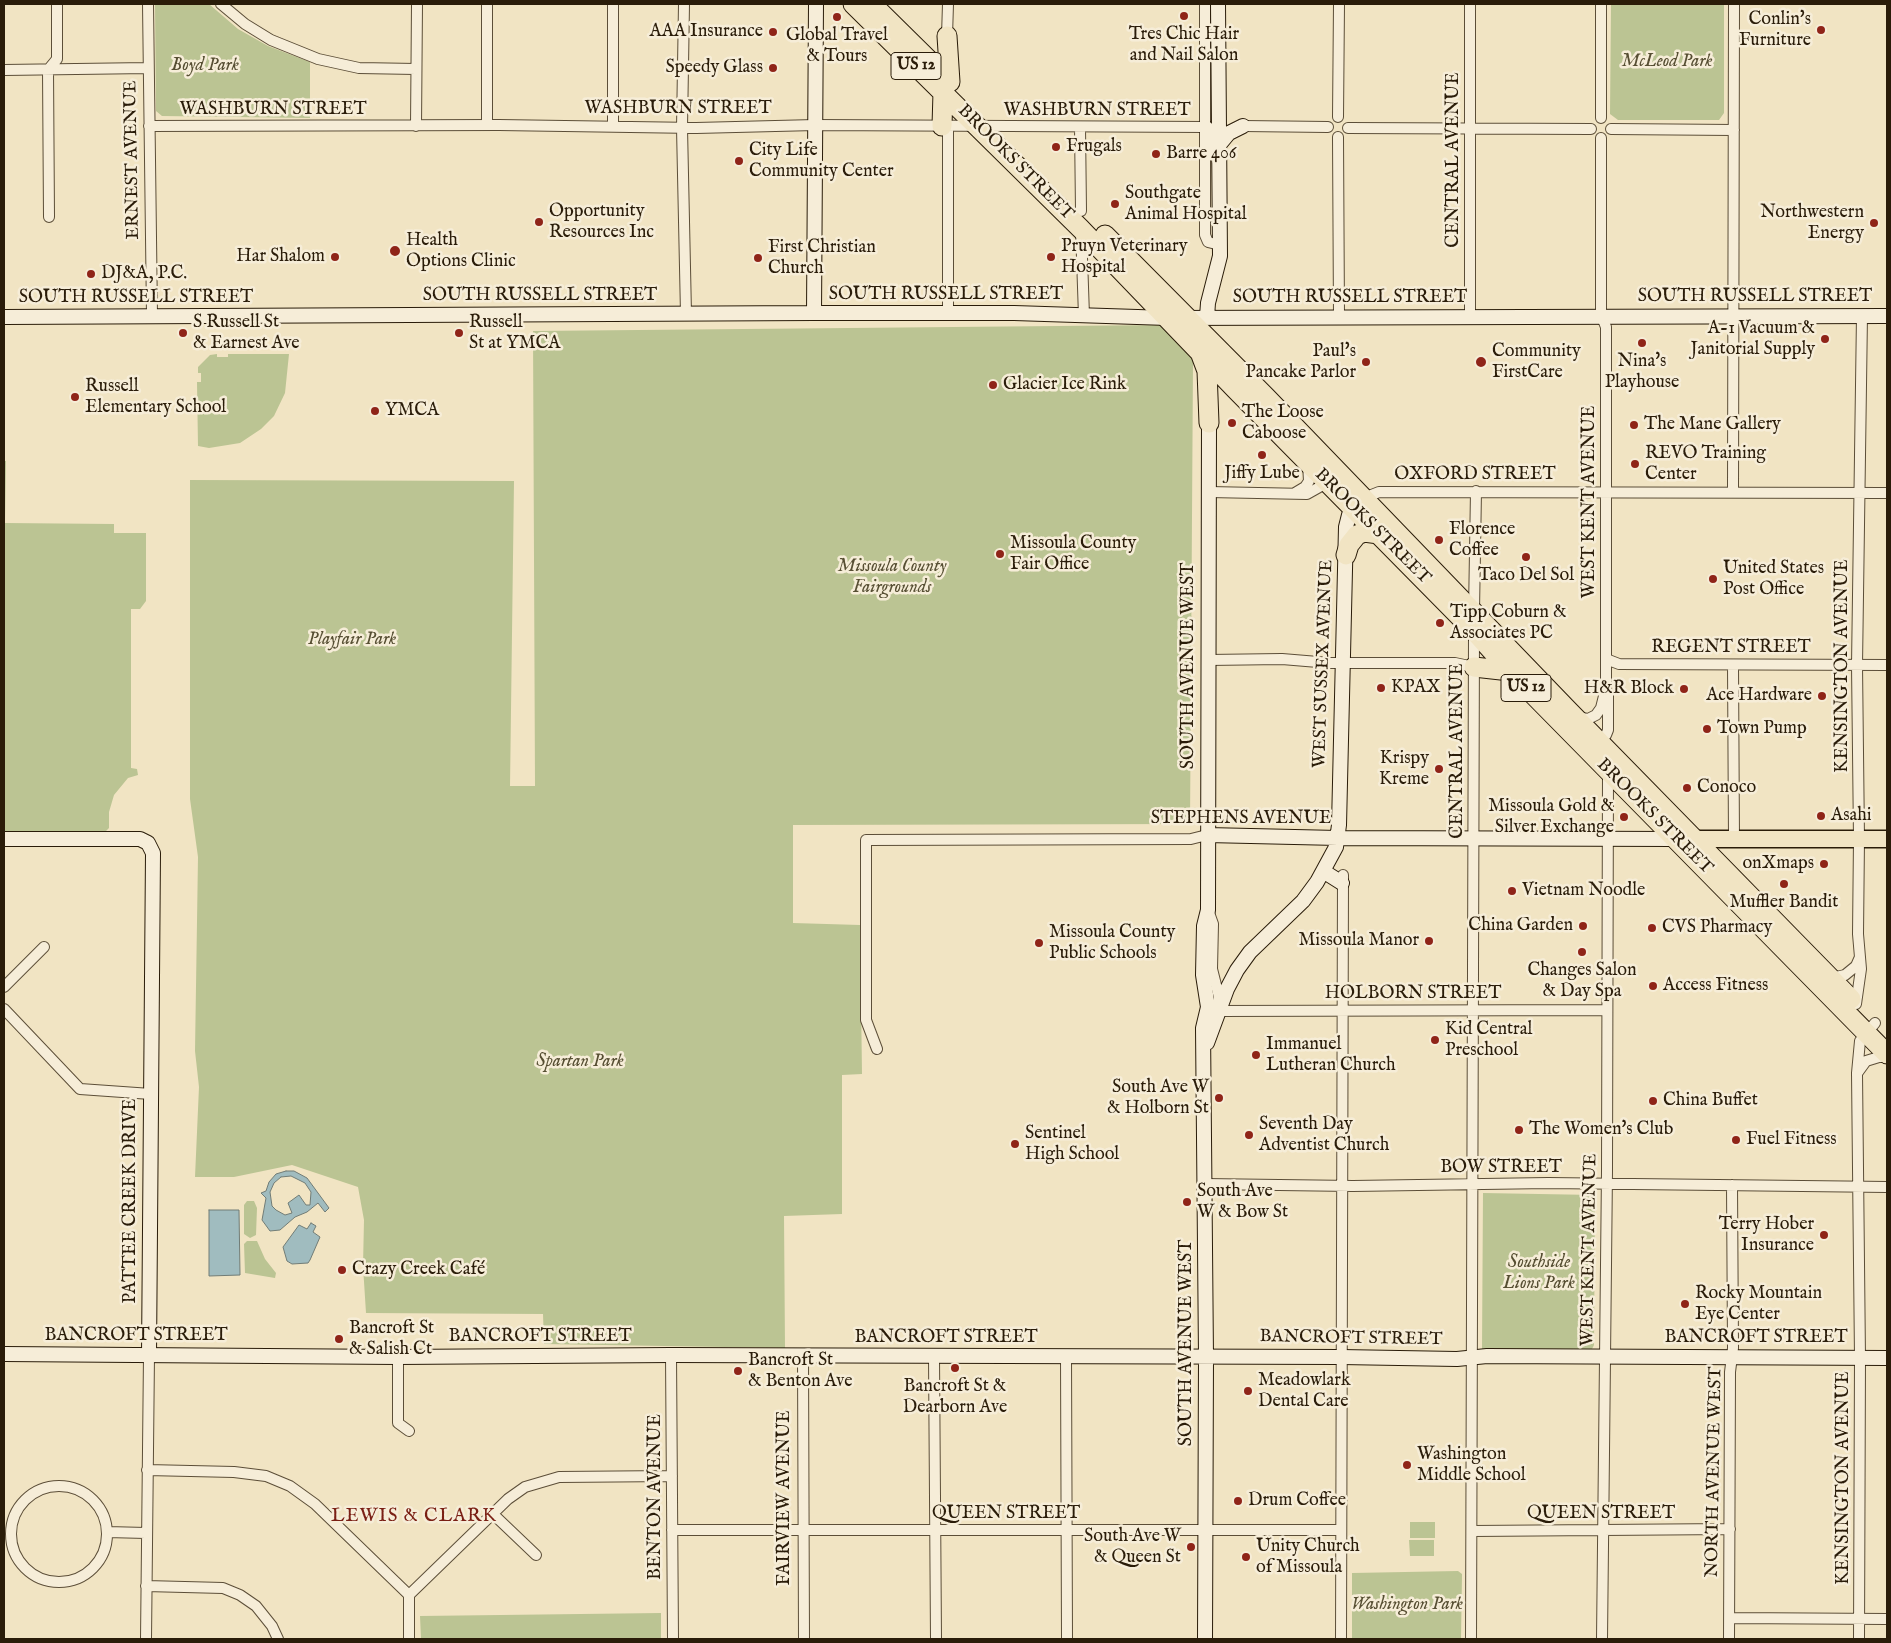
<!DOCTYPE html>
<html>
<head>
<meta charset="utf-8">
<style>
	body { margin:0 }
	#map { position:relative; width:1891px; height:1643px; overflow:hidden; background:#f1e4c3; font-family:"IM FELL English",serif }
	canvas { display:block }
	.frame { position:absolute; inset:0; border:5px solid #2a1c09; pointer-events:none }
</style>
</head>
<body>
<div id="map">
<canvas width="1891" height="1643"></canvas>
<div class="frame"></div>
</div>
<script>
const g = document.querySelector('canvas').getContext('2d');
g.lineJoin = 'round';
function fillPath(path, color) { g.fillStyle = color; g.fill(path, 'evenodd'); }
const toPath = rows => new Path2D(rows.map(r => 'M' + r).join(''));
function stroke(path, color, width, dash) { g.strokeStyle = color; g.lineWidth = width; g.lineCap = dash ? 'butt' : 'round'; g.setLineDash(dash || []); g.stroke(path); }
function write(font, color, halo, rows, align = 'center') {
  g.font = font + ' "IM FELL English",serif'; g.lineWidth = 5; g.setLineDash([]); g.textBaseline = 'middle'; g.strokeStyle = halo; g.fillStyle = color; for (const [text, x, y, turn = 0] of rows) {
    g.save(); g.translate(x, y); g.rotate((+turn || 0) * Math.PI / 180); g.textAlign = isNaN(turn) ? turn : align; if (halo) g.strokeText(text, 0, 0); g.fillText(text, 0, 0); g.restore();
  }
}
fillPath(toPath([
	[155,4,209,4,238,29,268,46,310,62,310,118,162,116,156,111],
	[1611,4,1724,4,1724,113,1719,120,1618,120,1610,114],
	[1164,325,1189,349,1193,362,1190,824,793,825,793,923,860,925,862,1074,842,1075,842,1214,784,1216,785,1348,544,1344,543,1314,366,1313,363,1266,364,1220,358,1187,292,1165,234,1177,195,1177,199,1087,195,1051,198,857,190,799,190,480,514,481,510,786,535,786,533,331],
	[217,354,217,357,228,357,228,354,289,354,285,393,274,416,261,429,240,443,209,448,198,446,197,382,201,382,201,373,198,373,198,367,210,355],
	[4,461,6,461,5,523,114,524,114,533,146,533,146,601,140,609,131,609,131,768,137,769,138,775,128,778,114,795,109,812,109,828,106,831,4,831],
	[1483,1193,1595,1195,1594,1345,1591,1351,1482,1349],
	[247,1201,254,1201,257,1208,256,1235,250,1238,244,1234,244,1205],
	[247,1241,257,1241,265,1259,276,1273,275,1278,245,1273,244,1244],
	[1410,1522,1435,1522,1435,1538,1410,1538],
	[1409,1540,1434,1540,1434,1556,1410,1556],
	[1458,1571,1462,1574,1461,1639,1352,1639,1352,1573],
	[661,1613,661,1639,421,1639,420,1616]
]), '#bbc493');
const water = toPath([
	[286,1171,294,1171,307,1178,329,1208,325,1212,318,1203,307,1212,295,1217,280,1230,270,1231,262,1220,266,1198,261,1193,266,1191,269,1182,276,1174,286,1171],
	[281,1177,291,1176,305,1183,311,1192,310,1205,306,1205,299,1195,288,1203,292,1213,285,1215,276,1210,272,1206,270,1192,274,1183,281,1177],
	[209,1210,239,1210,240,1275,209,1276,209,1210],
	[311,1223,316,1226,313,1232,320,1237,310,1260,308,1263,292,1264,287,1261,283,1247,299,1225,307,1229,311,1223]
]);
fillPath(water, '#a0bcbf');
stroke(water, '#717c76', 1);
const street = toPath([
	[148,4,152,315],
	[221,4,245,24,271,40,318,59,359,68,416,69],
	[684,4,682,128,686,314],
	[1205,4,1205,235,1208,242,1220,245],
	[1470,4,1470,316],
	[1601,4,1601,118],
	[947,36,948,4],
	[4,70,148,68],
	[1338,117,1339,4],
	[487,125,487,4],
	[149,126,499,125,696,128,815,125,1205,127],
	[416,126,417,4],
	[613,126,613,4],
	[1243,126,1328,127],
	[948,127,948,314],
	[1080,127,1081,211],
	[1348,128,1591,129],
	[1611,129,1734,130],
	[1338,137,1339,317],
	[49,217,48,70,57,59,57,4],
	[1081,229,1084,316],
	[1209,492,1307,494,1323,485,1330,485],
	[1733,492,1734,4],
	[1295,493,1305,487,1309,481,1308,464],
	[1364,498,1379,492,1887,493],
	[1474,611,1476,491],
	[1606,659,1619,664,1887,665],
	[1208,660,1282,659,1330,663,1455,663,1474,667],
	[1733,665,1734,840],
	[1576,717,1588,719,1596,715,1601,708,1606,688,1606,327,1601,315,1601,138],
	[1597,740,1606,735,1608,730,1608,693],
	[1208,910,1213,924,1212,969,1219,997,1218,1011,1607,1010],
	[1831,978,1845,975,1856,966,1860,957],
	[4,987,44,947],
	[1856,1004,1861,969,1858,934,1859,839,1857,665,1862,315],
	[4,1009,80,1089,151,1094],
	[877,1049,866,1020,866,840,1191,839,1207,835],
	[1858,1072,1866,1061,1879,1057,1887,1057],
	[1205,1184,1353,1186,1548,1183,1887,1187],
	[671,1355,673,1639],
	[398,1357,398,1423,409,1431],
	[803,1357,804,1639],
	[934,1357,936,1639],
	[1066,1357,1067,1639],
	[147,1470,234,1472,266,1476,290,1486,315,1504,409,1595],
	'11 1534a48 48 0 1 1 96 0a48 48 0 1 1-96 0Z',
	[493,1514,536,1555],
	[672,1530,1340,1530],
	[1472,1531,1730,1529],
	[107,1532,146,1533],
	[146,1586,223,1588,240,1595,256,1606,272,1626,278,1639],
	[409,1595,508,1499,525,1487,559,1477,672,1476],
	[409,1595,409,1639],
	[1730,1618,1887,1619],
	[146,1639,149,1355],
	[1341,1639,1343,875],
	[1471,1639,1474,633],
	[1602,1639,1607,1171,1608,771],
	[1729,1639,1730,1372,1733,1348,1732,1185],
	[1859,1639,1860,1358,1857,1073,1860,1041,1875,1023]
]);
const secondary = toPath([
	[1205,127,1212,133,1212,150],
	[1219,145,1229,133,1243,126],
	[814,313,816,4],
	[4,317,814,313,1014,313,1168,318,1887,316],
	[1207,317,1208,303,1220,256,1218,4],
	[1207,835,1338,838,1675,839],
	[4,839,140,839,148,843,153,853,149,1355],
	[1323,871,1342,883],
	[1207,1043,1227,989,1237,970,1250,952,1303,901,1317,882,1336,847,1339,825,1346,527,1349,515,1359,504],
	[4,1354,398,1357,671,1355,1341,1357,1457,1359,1487,1356,1887,1358],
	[1205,1639,1206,1357,1203,1028,1208,1007,1203,975,1204,926,1208,910,1209,423]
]);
const primary = toPath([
	[1687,839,1887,839]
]);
const highway = toPath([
	[853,4,1081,229,1235,389,1474,631,1510,671,1887,1054],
	[872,4,944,75],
	[947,36,950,82],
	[942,126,943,92],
	[1105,235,1266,397,1569,711,1851,999],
	[1201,355,1207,371,1209,423],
	[1346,555,1349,545,1357,535,1364,532,1379,534],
	[1474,667,1510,671]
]);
stroke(street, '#5c4e38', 12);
stroke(secondary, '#2a1c09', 16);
stroke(primary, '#2a1c09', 19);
stroke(highway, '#2a1c09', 21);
stroke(street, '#f6edd8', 10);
stroke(secondary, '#f6edd8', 14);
stroke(primary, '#f1e4c3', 16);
stroke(highway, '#f1e4c3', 19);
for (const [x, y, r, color] of [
	[1184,16,5,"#8f2418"],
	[837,17,5,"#8f2418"],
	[1821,30,5,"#8f2418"],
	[773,32,5,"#8f2418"],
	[773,68,5,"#8f2418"],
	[1056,147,5,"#8f2418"],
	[1156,154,5,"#8f2418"],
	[739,161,5,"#8f2418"],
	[1115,204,5,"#8f2418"],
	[539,222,5,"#8f2418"],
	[1874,223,5,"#8f2418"],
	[395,251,6,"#8f2418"],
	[335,257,5,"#8f2418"],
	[1051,257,5,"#8f2418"],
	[758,258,5,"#8f2418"],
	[91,274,5,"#8f2418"],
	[183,333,5,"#8f2418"],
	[459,333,5,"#8f2418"],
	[1825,339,5,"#8f2418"],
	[1642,343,5,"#8f2418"],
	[1366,362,5,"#8f2418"],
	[1481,362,6,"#8f2418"],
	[993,385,5,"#8f2418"],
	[75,397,5,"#8f2418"],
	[375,411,5,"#8f2418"],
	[1232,423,5,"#8f2418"],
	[1634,425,5,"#8f2418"],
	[1262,455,5,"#8f2418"],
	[1635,464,5,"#8f2418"],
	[1439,540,5,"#8f2418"],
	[1000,554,5,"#8f2418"],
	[1526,557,5,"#8f2418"],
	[1713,579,5,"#8f2418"],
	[1440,623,5,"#8f2418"],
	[1381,688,5,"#8f2418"],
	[1684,689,5,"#8f2418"],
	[1822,696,5,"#8f2418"],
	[1707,729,5,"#8f2418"],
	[1439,769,5,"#8f2418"],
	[1687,788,5,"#8f2418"],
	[1821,816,5,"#8f2418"],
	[1624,817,5,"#8f2418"],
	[1824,864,5,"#8f2418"],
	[1784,884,5,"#8f2418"],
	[1512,891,5,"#8f2418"],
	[1583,926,5,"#8f2418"],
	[1652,928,5,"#8f2418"],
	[1429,941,5,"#8f2418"],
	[1039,943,5,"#8f2418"],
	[1582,952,5,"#8f2418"],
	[1653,986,5,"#8f2418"],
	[1435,1040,5,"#8f2418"],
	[1256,1055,5,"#8f2418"],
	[1219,1098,5,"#8f2418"],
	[1653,1101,5,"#8f2418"],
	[1519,1130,5,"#8f2418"],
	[1249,1135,5,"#8f2418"],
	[1736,1140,5,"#8f2418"],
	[1015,1144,5,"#8f2418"],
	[1187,1202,5,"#8f2418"],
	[1824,1235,5,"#8f2418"],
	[342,1270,5,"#8f2418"],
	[1685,1304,5,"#8f2418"],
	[339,1339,5,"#8f2418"],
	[955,1368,5,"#8f2418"],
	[738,1371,5,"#8f2418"],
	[1248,1391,5,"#8f2418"],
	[1407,1465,5,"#8f2418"],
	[1238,1501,5,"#8f2418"],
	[1191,1547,5,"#8f2418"],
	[1246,1557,5,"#8f2418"]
]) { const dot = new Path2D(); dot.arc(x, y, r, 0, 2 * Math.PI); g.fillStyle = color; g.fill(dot); stroke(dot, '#f6edd8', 2); }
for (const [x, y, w] of [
	[916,66,50],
	[1526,688,50]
]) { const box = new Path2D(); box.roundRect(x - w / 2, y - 13.5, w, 27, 4); g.fillStyle = '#f6edd8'; g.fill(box); stroke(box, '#2a1c09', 1); }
write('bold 16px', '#2a1c09', null, [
	["US 12",916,66],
	["US 12",1526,688]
]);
write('18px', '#2a1c09', '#f6edd8', [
	["Conlin's",1811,20,"right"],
	["Furniture",1811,41,"right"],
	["AAA Insurance",763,32,"right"],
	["Tres Chic Hair",1184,35,"center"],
	["and Nail Salon",1184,56,"center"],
	["Global Travel",837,36,"center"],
	["& Tours",837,57,"center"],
	["Speedy Glass",763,68,"right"],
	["Frugals",1066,147],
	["City Life",749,151],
	["Community Center",749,172],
	["Barre 406",1166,154],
	["Southgate",1125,194],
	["Animal Hospital",1125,215],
	["Opportunity",549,212],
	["Resources Inc",549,233],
	["Northwestern",1864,213,"right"],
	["Energy",1864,234,"right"],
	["Health",406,241],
	["Options Clinic",406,262],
	["Pruyn Veterinary",1061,247],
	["Hospital",1061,268],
	["First Christian",768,248],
	["Church",768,269],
	["Har Shalom",325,257,"right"],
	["DJ&A, P.C.",101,274],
	["S Russell St",193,323],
	["& Earnest Ave",193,344],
	["Russell",469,323],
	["St at YMCA",469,344],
	["A-1 Vacuum &",1815,329,"right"],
	["Janitorial Supply",1815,350,"right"],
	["Paul's",1356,352,"right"],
	["Pancake Parlor",1356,373,"right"],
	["Community",1492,352],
	["FirstCare",1492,373],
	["Nina's",1642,362,"center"],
	["Playhouse",1642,383,"center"],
	["Glacier Ice Rink",1003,385],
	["Russell",85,387],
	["Elementary School",85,408],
	["YMCA",385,411],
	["The Loose",1242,413],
	["Caboose",1242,434],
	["The Mane Gallery",1644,425],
	["REVO Training",1645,454],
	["Center",1645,475],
	["Jiffy Lube",1262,474,"center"],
	["Florence",1449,530],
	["Coffee",1449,551],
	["Missoula County",1010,544],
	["Fair Office",1010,565],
	["United States",1723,569],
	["Post Office",1723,590],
	["Taco Del Sol",1526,576,"center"],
	["Tipp Coburn &",1450,613],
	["Associates PC",1450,634],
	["KPAX",1391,688],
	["H&R Block",1674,689,"right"],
	["Ace Hardware",1812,696,"right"],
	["Town Pump",1717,729],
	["Krispy",1429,759,"right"],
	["Kreme",1429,780,"right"],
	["Conoco",1697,788],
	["Missoula Gold &",1614,807,"right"],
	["Silver Exchange",1614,828,"right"],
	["Asahi",1831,816],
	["onXmaps",1814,864,"right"],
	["Vietnam Noodle",1522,891],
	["Muffler Bandit",1784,903,"center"],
	["China Garden",1573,926,"right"],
	["CVS Pharmacy",1662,928],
	["Missoula County",1049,933],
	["Public Schools",1049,954],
	["Missoula Manor",1419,941,"right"],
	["Changes Salon",1582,971,"center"],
	["& Day Spa",1582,992,"center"],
	["Access Fitness",1663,986],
	["Kid Central",1445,1030],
	["Preschool",1445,1051],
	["Immanuel",1266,1045],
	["Lutheran Church",1266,1066],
	["South Ave W",1209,1088,"right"],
	["& Holborn St",1209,1109,"right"],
	["China Buffet",1663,1101],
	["Seventh Day",1259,1125],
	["Adventist Church",1259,1146],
	["The Women's Club",1529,1130],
	["Sentinel",1025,1134],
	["High School",1025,1155],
	["Fuel Fitness",1746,1140],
	["South Ave",1197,1192],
	["W & Bow St",1197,1213],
	["Terry Hober",1814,1225,"right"],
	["Insurance",1814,1246,"right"],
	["Crazy Creek Café",352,1270],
	["Rocky Mountain",1695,1294],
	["Eye Center",1695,1315],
	["Bancroft St",349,1329],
	["& Salish Ct",349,1350],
	["Bancroft St",748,1361],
	["& Benton Ave",748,1382],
	["Meadowlark",1258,1381],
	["Dental Care",1258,1402],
	["Bancroft St &",955,1387,"center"],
	["Dearborn Ave",955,1408,"center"],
	["Washington",1417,1455],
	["Middle School",1417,1476],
	["Drum Coffee",1248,1501],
	["South Ave W",1181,1537,"right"],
	["& Queen St",1181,1558,"right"],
	["Unity Church",1256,1547],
	["of Missoula",1256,1568]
], 'left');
write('italic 18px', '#564e32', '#f6edd8', [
	["McLeod Park",1667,62],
	["Boyd Park",205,66],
	["Missoula County",892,567],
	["Fairgrounds",892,588],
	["Playfair Park",352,640],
	["Spartan Park",580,1062],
	["Southside",1539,1263],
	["Lions Park",1539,1284],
	["Washington Park",1407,1605]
]);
write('18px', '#2a1c09', '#f6edd8', [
	["WASHBURN STREET",678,109],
	["WASHBURN STREET",273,110],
	["WASHBURN STREET",1097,111],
	["ERNEST AVENUE",133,160,-91],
	["CENTRAL AVENUE",1454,160,-90],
	["BROOKS STREET",1015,163,45],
	["SOUTH RUSSELL STREET",946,295],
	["SOUTH RUSSELL STREET",540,296],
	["SOUTH RUSSELL STREET",1755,297],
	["SOUTH RUSSELL STREET",136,298],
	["SOUTH RUSSELL STREET",1350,298],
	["OXFORD STREET",1475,475],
	["WEST KENT AVENUE",1590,502,-90],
	["BROOKS STREET",1372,527,45],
	["REGENT STREET",1731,648],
	["WEST SUSSEX AVENUE",1324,664,-88],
	["SOUTH AVENUE WEST",1189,666,-90],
	["KENSINGTON AVENUE",1843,666,-90],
	["CENTRAL AVENUE",1458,751,-90],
	["BROOKS STREET",1654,817,45],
	["STEPHENS AVENUE",1241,819],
	["HOLBORN STREET",1413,994],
	["BOW STREET",1501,1168],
	["PATTEE CREEK DRIVE",131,1201,-90],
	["WEST KENT AVENUE",1590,1250,-89],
	["BANCROFT STREET",136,1336],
	["BANCROFT STREET",540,1337],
	["BANCROFT STREET",946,1338],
	["BANCROFT STREET",1756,1338],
	["BANCROFT STREET",1351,1339,1],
	["SOUTH AVENUE WEST",1187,1343,-90],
	["NORTH AVENUE WEST",1715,1472,-89],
	["KENSINGTON AVENUE",1844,1478,-90],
	["BENTON AVENUE",656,1497,-90],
	["FAIRVIEW AVENUE",785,1498,-90],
	["QUEEN STREET",1006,1514],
	["QUEEN STREET",1601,1514]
]);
g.letterSpacing = '1px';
write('19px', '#7a1f14', '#f6edd8', [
	["LEWIS & CLARK",414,1517]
]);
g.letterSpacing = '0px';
</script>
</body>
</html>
